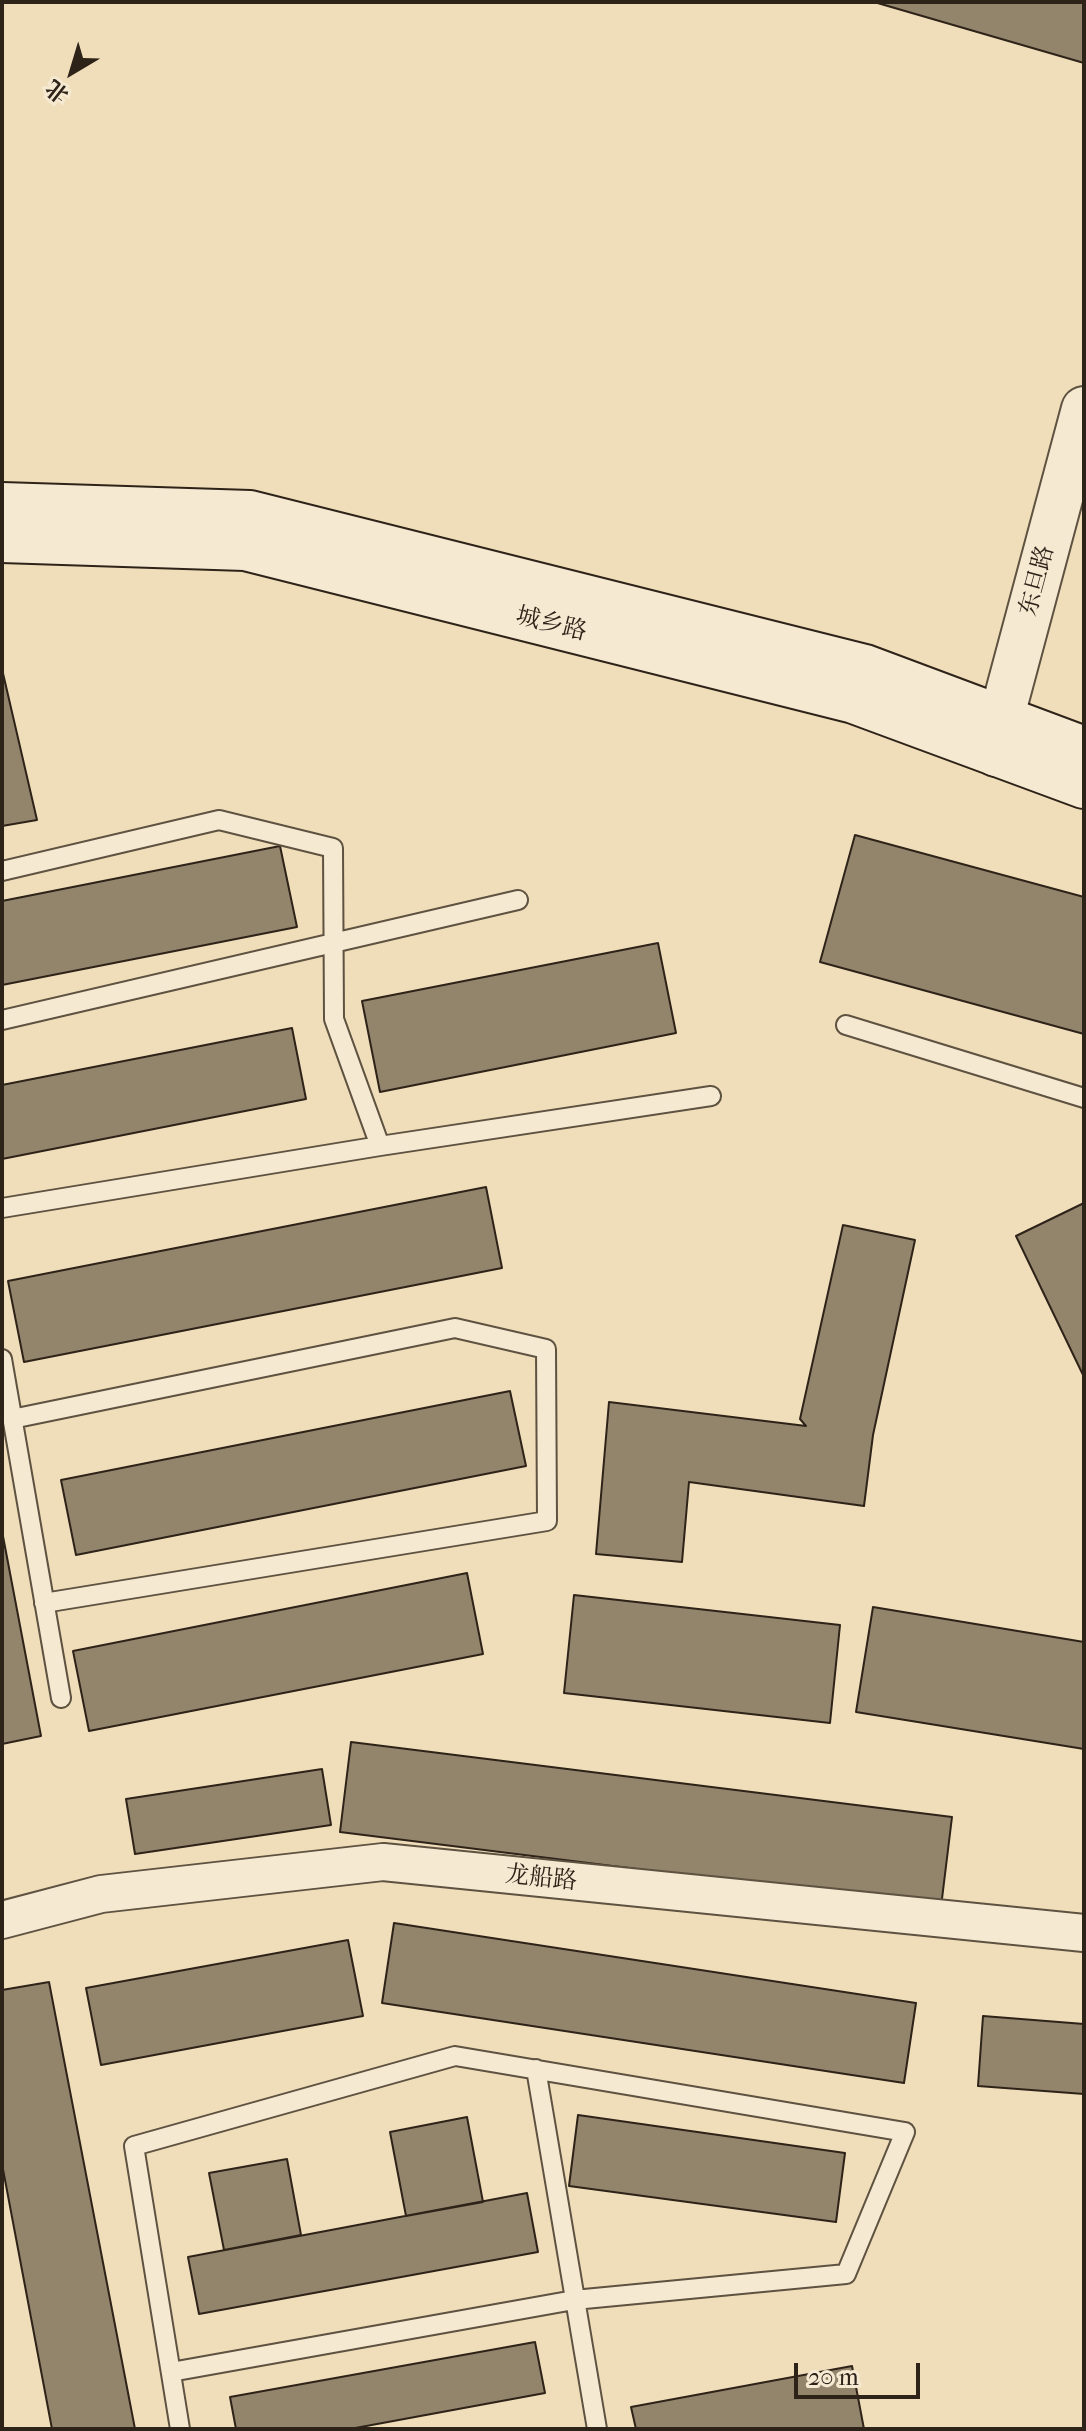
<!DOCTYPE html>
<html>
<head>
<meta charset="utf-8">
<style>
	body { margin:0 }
	#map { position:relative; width:1086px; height:2431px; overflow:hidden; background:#f0ddba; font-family:"IM FELL French Canon","Noto Serif SC",serif }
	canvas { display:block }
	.frame { position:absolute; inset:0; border:4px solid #2e2318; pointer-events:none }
	.north { position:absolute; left:32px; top:32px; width:80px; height:80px; -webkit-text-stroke:6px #f5e9d2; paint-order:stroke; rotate:218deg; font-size:22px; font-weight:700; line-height:32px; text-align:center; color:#2e2318 }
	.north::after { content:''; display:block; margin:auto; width:28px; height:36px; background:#2e2318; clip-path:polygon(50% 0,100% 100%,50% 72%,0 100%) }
	.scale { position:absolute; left:794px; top:2363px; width:126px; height:36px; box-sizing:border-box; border:4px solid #2e2318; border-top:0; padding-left:10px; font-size:24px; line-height:28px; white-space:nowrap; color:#2e2318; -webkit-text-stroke:6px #f5e9d2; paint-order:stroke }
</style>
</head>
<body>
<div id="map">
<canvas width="1086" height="2431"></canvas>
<div class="frame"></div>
<div class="north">北</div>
<div class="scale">20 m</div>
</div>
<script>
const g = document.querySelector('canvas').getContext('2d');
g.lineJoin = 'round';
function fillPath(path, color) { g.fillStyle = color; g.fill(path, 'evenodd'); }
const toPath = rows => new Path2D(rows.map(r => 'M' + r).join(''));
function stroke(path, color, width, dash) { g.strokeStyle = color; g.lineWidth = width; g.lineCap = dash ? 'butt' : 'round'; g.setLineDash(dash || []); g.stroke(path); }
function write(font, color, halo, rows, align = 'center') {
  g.font = font + ' "IM FELL French Canon","Noto Serif SC",serif'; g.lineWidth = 7; g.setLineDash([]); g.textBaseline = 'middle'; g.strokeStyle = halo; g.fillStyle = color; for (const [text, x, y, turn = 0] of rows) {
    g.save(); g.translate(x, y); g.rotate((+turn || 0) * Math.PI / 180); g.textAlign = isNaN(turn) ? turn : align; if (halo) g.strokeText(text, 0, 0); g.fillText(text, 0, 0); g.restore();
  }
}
const building = toPath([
	[874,2,1084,2,1084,63,874,2],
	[2,669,37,820,2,826,2,669],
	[855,835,1084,897,1084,1034,820,962,855,835],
	[280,846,297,927,2,985,2,901,280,846],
	[658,943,676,1033,380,1092,362,1001,658,943],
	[292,1028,306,1099,2,1159,2,1085,292,1028],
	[486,1187,502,1268,24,1362,8,1281,486,1187],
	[1084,1203,1084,1377,1016,1236,1084,1203],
	[843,1225,915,1240,873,1435,864,1506,689,1482,682,1562,596,1554,609,1402,806,1426,800,1419,843,1225],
	[510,1391,526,1466,76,1555,61,1480,510,1391],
	[2,1531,41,1736,2,1744,2,1531],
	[467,1573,483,1654,89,1731,73,1651,467,1573],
	[574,1595,840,1625,830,1723,564,1693,574,1595],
	[873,1607,1084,1642,1084,1749,856,1712,873,1607],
	[351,1742,952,1817,941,1907,340,1832,351,1742],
	[322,1769,331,1825,135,1854,126,1799,322,1769],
	[394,1923,916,2003,904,2083,382,2003,394,1923],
	[348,1940,363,2016,101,2065,86,1988,348,1940],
	[49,1982,135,2429,52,2429,2,2164,2,1990,49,1982],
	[983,2016,1084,2024,1084,2094,978,2086,983,2016],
	[578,2115,845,2153,836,2222,569,2186,578,2115],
	[467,2117,483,2202,406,2216,390,2132,467,2117],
	[287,2159,301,2235,224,2250,209,2173,287,2159],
	[527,2193,538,2252,199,2314,188,2257,527,2193],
	[535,2342,545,2393,350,2429,236,2429,230,2397,535,2342],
	[852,2366,864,2429,636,2429,631,2407,852,2366]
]);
fillPath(building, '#93846c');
stroke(building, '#2e2318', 2);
const service = toPath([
	[2,871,219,820,333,848,334,1019,380,1146],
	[2,1020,518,900],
	[846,1025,1084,1098],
	[2,1208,380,1146,711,1096],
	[2,1359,61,1698],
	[12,1419,455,1328,546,1349,547,1521,44,1603],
	[536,2069,597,2429],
	[171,2372,574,2300,846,2274,905,2132,455,2056,134,2146,180,2429]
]);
const minor = toPath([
	[2,1920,101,1894,383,1862,1084,1933]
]);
const tertiary = toPath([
	[996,754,1001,719,1084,409]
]);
const secondary = toPath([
	[2,505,250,513,865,667,1084,749],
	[2,540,245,548,854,701,1084,786]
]);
stroke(service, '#5e5240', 22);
stroke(minor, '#5e5240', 40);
stroke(tertiary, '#5e5240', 48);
stroke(secondary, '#2e2318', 48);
stroke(service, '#f5e9d2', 18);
stroke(minor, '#f5e9d2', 36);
stroke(tertiary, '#f5e9d2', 44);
stroke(secondary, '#f5e9d2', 44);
write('24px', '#2e2318', '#f5e9d2', [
	["东旦路",1038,581,-75],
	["城乡路",551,625,14],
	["龙船路",541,1879,6]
]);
</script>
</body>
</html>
